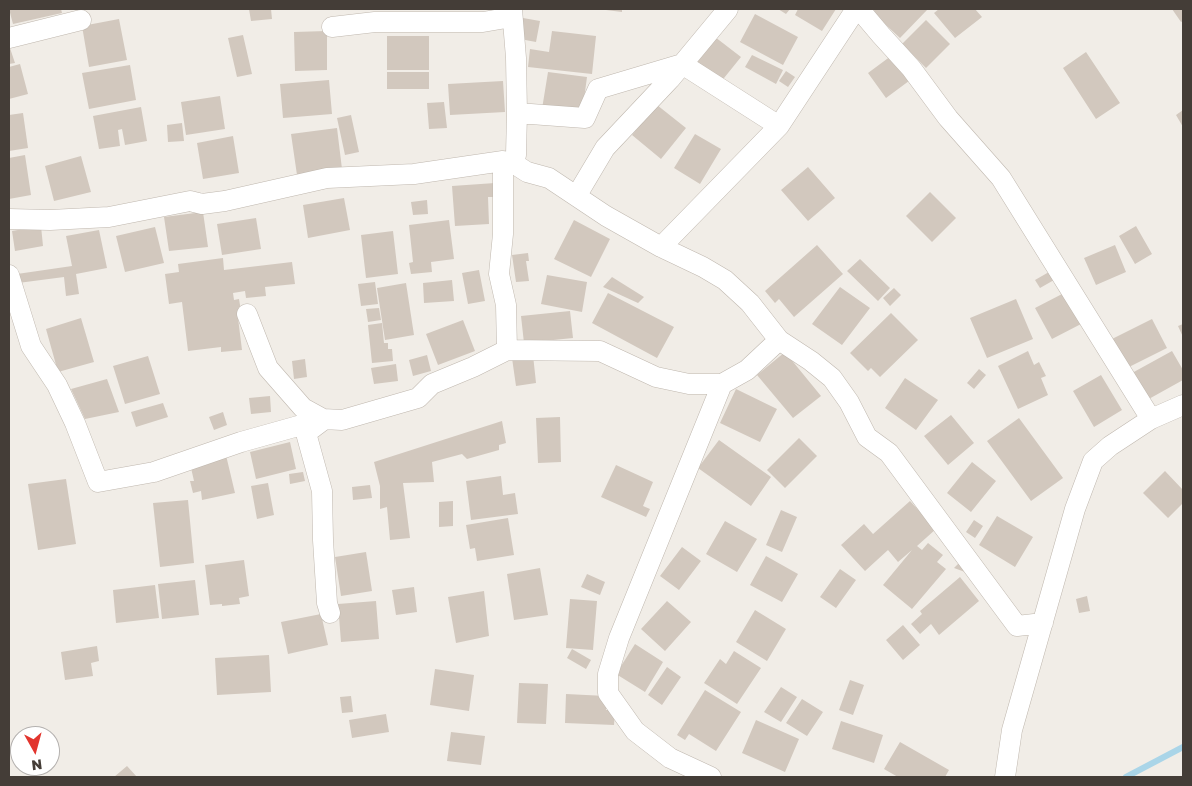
<!DOCTYPE html>
<html>
<head>
<meta charset="utf-8">
<style>
	body { margin:0 }
	#map { position:relative; width:1192px; height:786px; overflow:hidden; background:#f1ede7; font-family:"Golos Text",sans-serif }
	canvas { display:block }
	.frame { position:absolute; inset:0; border:10px solid #443d37; pointer-events:none }
	.north { position:absolute; left:10px; top:726px; width:50px; height:50px; box-sizing:border-box; background:#fff; border:1px solid #b4b1af; border-radius:50%; rotate:173deg; font-size:14px; font-weight:700; line-height:20px; text-align:center; color:#443d37 }
	.north::after { content:''; display:block; margin:auto; width:18px; height:22px; background:#e2352e; clip-path:polygon(50% 0,100% 100%,50% 72%,0 100%) }
</style>
</head>
<body>
<div id="map">
<canvas width="1192" height="786"></canvas>
<div class="frame"></div>
<div class="north">N</div>
</div>
<script>
const g = document.querySelector('canvas').getContext('2d');
g.lineJoin = 'round';
const toPath = rows => new Path2D(rows.map(r => 'M' + r).join(''));
function stroke(path, color, width, dash) { g.strokeStyle = color; g.lineWidth = width; g.lineCap = dash ? 'butt' : 'round'; g.setLineDash(dash || []); g.stroke(path); }
function fillPath(path, color) { g.fillStyle = color; g.fill(path, 'evenodd'); }
stroke(toPath([
	[1126,777,1183,747]
]), '#aad5e8', 6);
fillPath(toPath([
	[9,9,61,9,62,13,13,24],
	[249,9,271,9,272,19,251,21],
	[606,9,622,9,622,12,606,10],
	[778,9,790,9,786,14],
	[798,9,836,9,822,31,795,15],
	[876,9,925,9,927,10,900,38,872,12],
	[939,9,975,9,982,17,955,38,934,13],
	[1172,9,1183,9,1183,21,1181,22],
	[755,14,798,37,783,65,740,42],
	[523,18,540,21,536,42,520,39],
	[119,19,127,60,89,67,82,26],
	[926,20,950,44,926,68,902,44],
	[327,31,327,70,295,71,294,32],
	[552,31,596,36,592,74,528,67,530,49,549,52],
	[243,35,252,74,237,77,228,38],
	[387,36,429,36,429,70,387,70],
	[715,37,741,57,720,83,695,63],
	[9,45,15,63,9,64],
	[1086,52,1120,103,1096,119,1063,68],
	[895,53,913,78,886,98,868,73],
	[752,55,783,70,776,84,745,67],
	[20,64,28,94,9,99,9,67],
	[130,65,136,100,89,109,82,73],
	[786,71,795,77,788,87,779,81],
	[387,72,429,72,429,89,387,89],
	[548,72,587,77,582,114,542,109],
	[329,80,332,114,283,118,280,84],
	[503,81,505,112,450,115,448,84],
	[220,96,225,129,186,135,181,102],
	[444,102,447,128,429,129,427,103],
	[657,105,686,128,661,159,632,135],
	[141,107,147,141,125,145,122,129,118,130,120,146,99,149,93,116],
	[1183,110,1183,127,1176,115],
	[23,113,28,148,9,151,9,115],
	[351,115,359,152,345,155,337,118],
	[182,123,184,141,168,142,167,125],
	[337,128,342,169,297,175,291,134],
	[695,134,721,149,700,184,674,168],
	[233,136,239,173,203,179,197,143],
	[25,155,31,195,9,199,9,158],
	[81,156,91,192,54,201,45,166],
	[808,167,835,198,808,221,781,190],
	[495,183,496,197,488,197,489,224,455,226,452,186],
	[930,192,956,218,932,242,906,216],
	[344,198,350,230,308,238,303,205],
	[427,200,428,214,413,215,411,202],
	[203,212,208,247,169,251,164,217],
	[256,218,261,249,222,255,217,224],
	[449,220,454,259,431,262,432,272,411,274,409,263,413,262,409,225],
	[574,220,610,239,591,277,554,259],
	[41,226,43,246,15,251,12,231],
	[1136,226,1152,254,1135,264,1119,236],
	[155,227,164,263,125,272,116,236],
	[99,230,107,268,76,274,79,294,66,296,64,277,18,283,17,274,72,266,66,236],
	[393,231,398,274,366,278,361,235],
	[817,245,843,274,794,317,779,299,775,303,765,291],
	[1115,245,1126,272,1096,285,1084,258],
	[528,253,529,261,526,261,529,281,516,282,512,255],
	[223,258,224,270,292,262,295,284,265,287,266,296,246,298,245,291,233,293,234,300,239,299,242,317,238,318,242,350,221,352,221,347,188,351,182,302,169,304,165,274,179,272,178,264],
	[860,259,890,288,878,301,847,271],
	[479,270,485,301,468,304,462,273],
	[1049,272,1054,280,1040,288,1035,280],
	[547,275,587,282,582,312,541,304],
	[612,277,644,297,638,303,603,287],
	[452,280,454,301,424,303,423,283],
	[375,282,378,304,361,306,358,284],
	[406,283,414,335,385,340,377,288],
	[840,287,870,308,842,345,812,324],
	[894,288,901,295,890,306,883,298],
	[608,293,674,327,657,358,592,323],
	[1064,293,1081,324,1052,339,1035,308],
	[1016,299,1033,339,987,358,970,318],
	[379,308,381,320,368,322,366,309],
	[570,311,573,338,524,343,521,316],
	[891,313,918,340,880,377,871,368,868,371,850,353],
	[81,318,94,362,58,372,46,329],
	[1152,319,1167,348,1125,369,1110,340],
	[463,320,475,351,438,365,426,334],
	[382,323,384,343,388,343,388,349,392,349,393,361,372,363,368,325],
	[1183,324,1183,337,1178,326],
	[1028,351,1034,365,1039,362,1046,376,1041,378,1048,395,1018,409,998,366],
	[1172,351,1183,370,1183,380,1147,400,1132,373],
	[785,352,821,396,793,418,757,375],
	[427,355,431,371,413,376,409,360],
	[533,355,536,383,516,386,512,358],
	[148,356,160,394,125,404,113,366],
	[305,359,307,377,294,379,292,361],
	[396,364,398,381,374,384,371,368],
	[979,369,986,375,974,389,967,383],
	[1101,375,1122,410,1094,427,1073,391],
	[905,378,938,400,916,430,885,408],
	[107,379,119,412,85,419,71,389],
	[736,389,777,409,760,442,720,423],
	[270,396,271,412,251,414,249,398],
	[163,403,168,417,136,427,131,412],
	[223,412,227,425,214,430,209,417],
	[951,415,974,443,948,465,924,436],
	[560,417,561,462,538,463,536,418],
	[1019,418,1063,478,1031,501,987,441],
	[502,421,506,443,499,445,499,450,467,459,462,454,432,462,434,482,403,483,410,538,390,540,387,507,380,509,380,486,374,462],
	[799,438,817,456,785,488,767,470],
	[719,440,771,477,751,506,698,468],
	[290,442,296,469,256,479,250,452],
	[225,451,235,493,202,500,201,491,193,493,190,481,194,481,189,459],
	[972,462,996,481,971,512,947,493],
	[616,465,653,482,643,506,650,509,646,517,601,497],
	[1165,471,1183,490,1183,503,1168,518,1143,493],
	[303,472,305,481,290,484,289,474],
	[501,476,503,495,515,493,518,514,471,520,466,481],
	[66,479,76,544,38,550,28,484],
	[268,483,274,515,257,519,251,486],
	[370,485,372,498,353,500,352,487],
	[188,500,194,563,160,567,153,503],
	[453,501,453,526,439,527,439,502],
	[910,501,936,529,917,546,922,550,928,543,943,555,937,562,946,569,912,609,883,585,912,550,898,562,888,550,865,571,841,545,864,524,873,534],
	[781,510,797,517,782,552,766,545],
	[997,516,1033,537,1015,567,979,545],
	[508,518,514,555,477,561,475,548,470,549,466,525],
	[974,520,983,526,975,538,966,532],
	[725,521,757,539,737,572,706,554],
	[682,547,701,561,679,590,660,576],
	[366,552,372,591,341,596,335,557],
	[766,556,798,574,782,602,750,585],
	[244,560,249,596,239,598,240,604,222,606,222,604,210,605,205,565],
	[962,560,969,567,965,572,954,568],
	[540,568,548,615,514,620,507,574],
	[840,569,856,580,836,608,820,597],
	[587,574,605,582,600,595,581,587],
	[960,577,979,601,939,635,931,624,920,634,911,624,922,614,920,611],
	[195,580,199,615,162,619,158,584],
	[155,585,159,618,116,623,113,590],
	[414,587,417,612,396,615,392,590],
	[484,591,489,636,456,643,448,597],
	[1087,596,1090,611,1079,613,1076,599],
	[570,599,597,601,593,650,566,648],
	[376,601,379,639,341,642,338,604],
	[667,601,691,622,665,651,641,629],
	[755,610,786,629,767,661,736,642],
	[321,614,328,645,288,654,281,622],
	[903,625,920,645,903,660,886,640],
	[635,644,663,662,645,692,616,674],
	[97,646,99,661,91,663,93,676,65,680,61,652],
	[572,649,591,660,586,669,567,658],
	[734,651,761,668,737,704,704,683,720,659,726,664],
	[269,655,271,692,217,695,215,658],
	[667,667,681,677,662,705,648,695],
	[435,669,474,675,469,711,430,705],
	[850,680,864,685,853,715,839,710],
	[519,683,548,684,546,724,517,723],
	[781,687,797,697,781,722,764,712],
	[705,690,741,712,716,751,689,734,685,740,677,735],
	[566,694,606,696,606,710,615,710,614,725,565,723],
	[351,696,353,712,342,713,340,697],
	[802,699,823,712,807,736,786,723],
	[386,714,389,732,352,738,349,720],
	[756,720,799,739,785,772,742,753],
	[841,721,883,735,874,763,832,749],
	[451,732,485,736,481,765,447,761],
	[900,742,949,770,945,777,898,777,884,769],
	[127,766,137,777,114,777]
]), '#d2c8be');
const minor = toPath([
	[512,9,516,58,517,113,516,155,513,163],
	[859,9,881,35,911,68,948,118,1001,178,1151,419],
	[332,27,375,22,483,22,512,17],
	[9,38,81,20],
	[517,113,585,118,598,89,682,64,779,126],
	[503,161,503,234,499,274,506,305,507,350],
	[577,195,605,148,670,79,728,9],
	[9,219,50,220,109,217,190,201,202,204,225,201,327,178,414,174,503,161,513,163,527,172,549,178,606,216,661,247,703,267,725,280,750,303,779,340,811,361,832,378,849,402,867,437,889,453,1017,626,1043,623],
	[661,247,779,126,856,9],
	[9,275,31,346,57,385,75,423,98,482,154,472,241,442,323,419],
	[247,314,268,368,303,408,323,419,342,420,418,398,432,384,473,367,507,350,600,351,656,377,689,384,722,384,747,370,779,340],
	[322,421,306,433,322,491,323,540,327,603,330,613],
	[711,777,670,758,635,731,608,693,608,674,619,638,722,384],
	[1005,777,1012,730,1075,509,1093,461,1110,446,1151,419,1183,405]
]);
stroke(minor, '#bfb7ae', 21);
stroke(minor, '#fff', 20);
</script>
</body>
</html>
